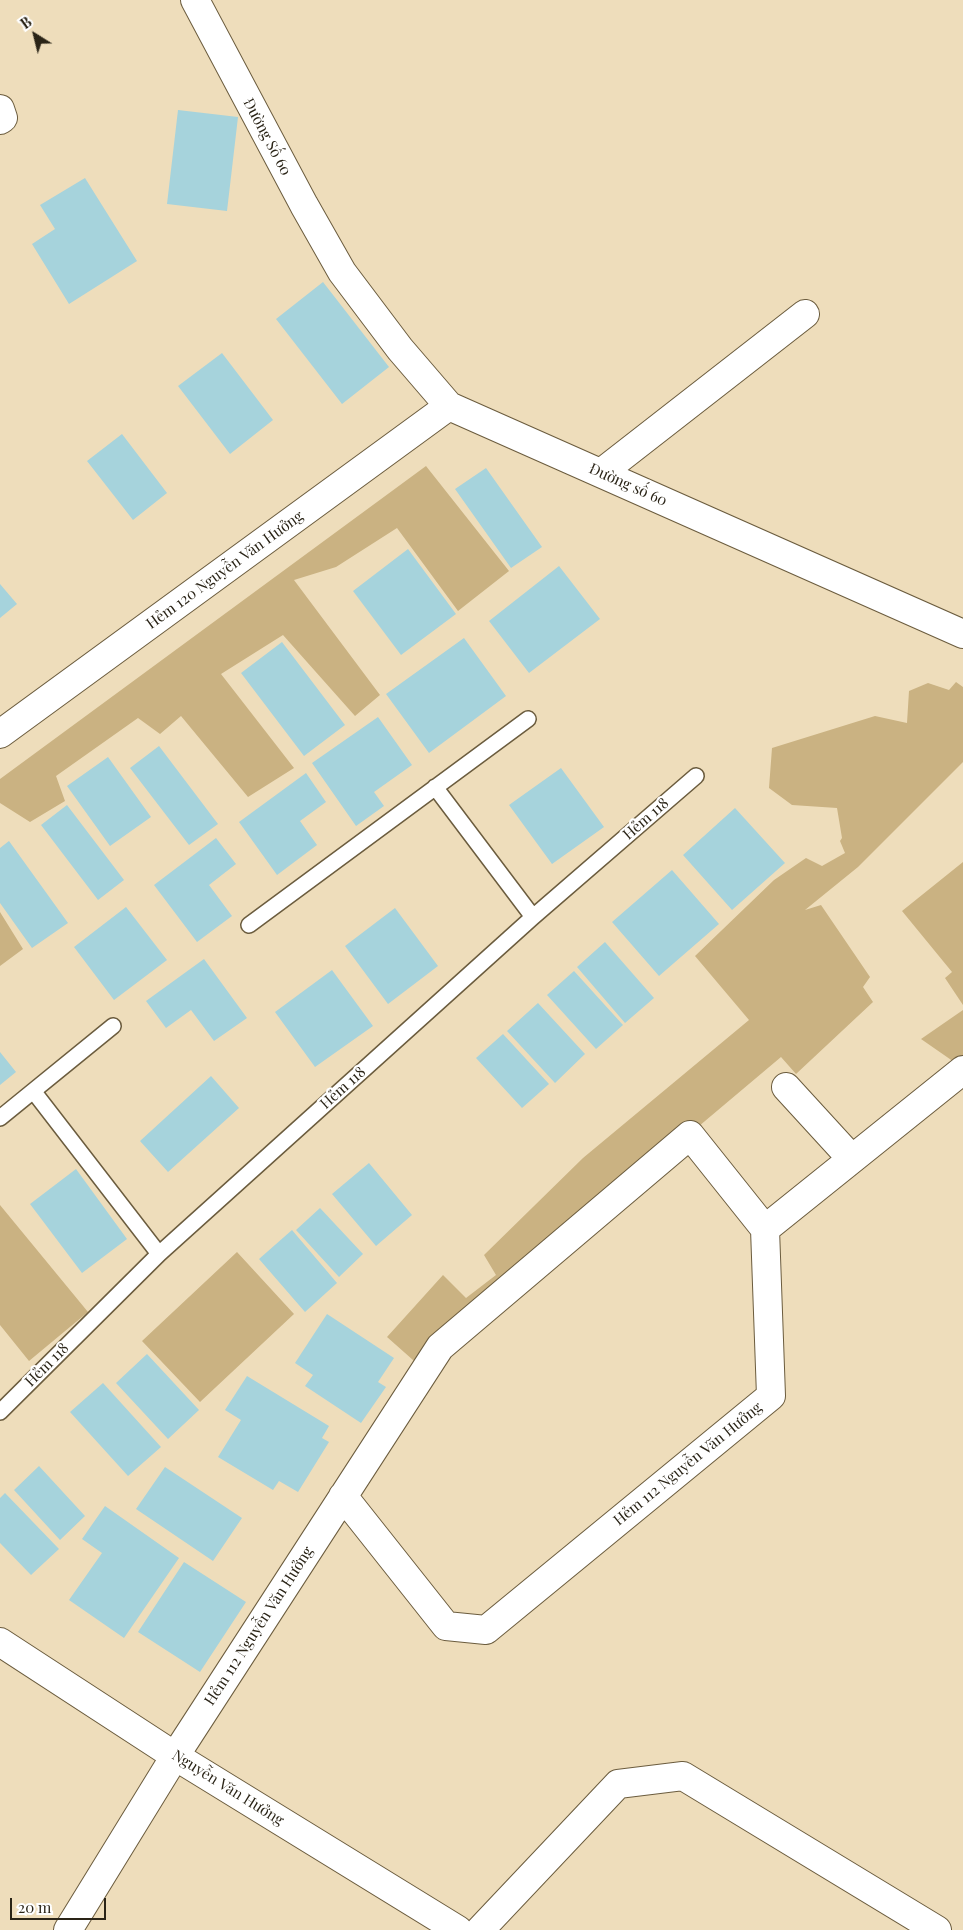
<!DOCTYPE html>
<html>
<head>
<meta charset="utf-8">
<style>
	body { margin:0 }
	#map { position:relative; width:963px; height:1930px; overflow:hidden; background:#edb; font-family:"Playfair Display",serif }
	canvas { display:block }
	.north { position:absolute; left:10px; top:10px; width:50px; height:50px; -webkit-text-stroke:4px #fff; paint-order:stroke; rotate:324deg; font-size:14px; font-weight:700; line-height:20px; text-align:center; color:#2a2417 }
	.north::after { content:''; display:block; margin:auto; width:18px; height:22px; background:#2a2417; clip-path:polygon(50% 0,100% 100%,50% 72%,0 100%) }
	.scale { position:absolute; left:10px; top:1898px; width:96px; height:22px; box-sizing:border-box; border:2px solid #2a2417; border-top:0; padding-left:6px; font-size:15px; line-height:18px; white-space:nowrap; color:#2a2417; -webkit-text-stroke:4px #fff; paint-order:stroke }
</style>
</head>
<body>
<div id="map">
<canvas width="963" height="1930"></canvas>
<div class="north">B</div>
<div class="scale">20 m</div>
</div>
<script>
const g = document.querySelector('canvas').getContext('2d');
g.lineJoin = 'round';
function fillPath(path, color) { g.fillStyle = color; g.fill(path, 'evenodd'); }
const toPath = rows => new Path2D(rows.map(r => 'M' + r).join(''));
function stroke(path, color, width, dash) { g.strokeStyle = color; g.lineWidth = width; g.lineCap = dash ? 'butt' : 'round'; g.setLineDash(dash || []); g.stroke(path); }
function write(font, color, halo, rows, align = 'center') {
  g.font = font + ' "Playfair Display",serif'; g.lineWidth = 4.5; g.setLineDash([]); g.textBaseline = 'middle'; g.strokeStyle = halo; g.fillStyle = color; for (const [text, x, y, turn = 0] of rows) {
    g.save(); g.translate(x, y); g.rotate((+turn || 0) * Math.PI / 180); g.textAlign = isNaN(turn) ? turn : align; if (halo) g.strokeText(text, 0, 0); g.fillText(text, 0, 0); g.restore();
  }
}
fillPath(toPath([
	[426,466,509,571,458,611,397,528,336,567,294,580,380,695,355,716,283,635,221,674,294,768,248,797,181,716,160,734,138,718,56,776,65,801,30,822,0,803,0,779],
	[956,682,963,687,963,762,858,867,805,910,821,905,870,977,863,987,873,1002,796,1074,781,1057,616,1196,422,1368,387,1337,443,1275,466,1298,496,1275,484,1255,583,1158,749,1020,695,956,774,880,806,858,822,866,845,853,840,841,842,838,837,808,792,805,769,788,772,748,875,716,907,723,909,691,928,683,949,690],
	[963,862,963,1005,945,978,952,972,902,911],
	[0,912,23,949,0,966],
	[963,1010,963,1061,957,1064,921,1039],
	[0,1205,88,1312,29,1361,0,1325],
	[237,1252,294,1314,200,1402,142,1341]
]), '#cab282');
fillPath(toPath([
	[178,110,238,117,227,211,167,204],
	[85,178,137,261,69,304,32,244,55,229,40,205],
	[323,282,389,367,342,404,276,319],
	[222,353,273,420,230,454,178,386],
	[122,434,167,493,133,520,87,461],
	[486,468,542,547,511,568,455,489],
	[408,549,456,614,401,655,353,591],
	[559,566,600,619,529,673,489,621],
	[0,584,17,604,0,618],
	[464,638,506,696,429,753,386,694],
	[282,642,345,725,304,756,241,673],
	[378,717,412,765,374,792,384,806,356,826,312,763],
	[159,746,218,824,189,845,130,768],
	[108,757,151,817,110,846,67,786],
	[561,768,604,827,552,864,509,805],
	[306,773,326,802,300,821,317,845,277,875,239,822],
	[67,805,124,880,98,900,41,825],
	[735,808,785,863,732,910,683,855],
	[216,838,236,864,209,885,232,916,197,942,154,885],
	[9,841,68,923,32,948,0,903,0,848],
	[672,870,719,924,659,976,612,922],
	[126,907,167,960,114,1000,74,947],
	[395,908,438,966,388,1004,345,946],
	[605,942,654,998,625,1023,577,967],
	[204,959,247,1018,214,1041,191,1010,166,1028,146,1001],
	[332,970,373,1026,315,1067,275,1012],
	[574,971,623,1025,596,1049,547,995],
	[538,1003,585,1054,555,1083,507,1031],
	[503,1034,549,1084,522,1108,476,1058],
	[0,1052,16,1072,0,1085],
	[211,1076,239,1108,168,1172,140,1141],
	[369,1163,412,1215,376,1246,332,1194],
	[76,1169,127,1239,82,1273,30,1204],
	[320,1208,363,1254,339,1277,296,1230],
	[292,1230,337,1283,305,1312,259,1259],
	[327,1314,394,1358,378,1382,386,1387,361,1423,305,1386,313,1375,295,1363],
	[147,1354,199,1410,168,1439,116,1383],
	[247,1376,329,1426,322,1438,329,1442,298,1492,279,1481,273,1490,218,1457,241,1420,225,1410],
	[103,1383,161,1447,128,1476,70,1412],
	[39,1466,85,1516,60,1540,14,1490],
	[165,1467,242,1518,213,1561,136,1509],
	[5,1493,59,1549,31,1575,0,1543,0,1498],
	[105,1506,179,1558,124,1638,69,1600,102,1553,82,1539],
	[184,1562,246,1602,200,1672,138,1632]
]), '#a6d3dc');
const lane = toPath([
	[435,787,533,917],
	[249,925,528,719],
	[34,1092,159,1254],
	[0,1118,113,1026],
	[0,1412,159,1254,533,917,696,776]
]);
const street = toPath([
	[195,0,304,205,342,272,400,349,449,406,963,634],
	[0,109,3,118,0,120],
	[601,473,805,314],
	[0,734,449,406],
	[786,1087,851,1158],
	[343,1496,446,1626,486,1630,771,1396,765,1229,963,1070],
	[68,1930,175,1756,440,1347,690,1135,765,1229],
	[480,1930,618,1784,683,1776,937,1930]
]);
const secondary = toPath([
	[0,1642,175,1756,458,1930]
]);
stroke(lane, '#6b5c3e', 18);
stroke(street, '#6b5c3e', 30);
stroke(secondary, '#6b5c3e', 30);
stroke(lane, '#fff', 15);
stroke(street, '#fff', 28);
stroke(secondary, '#fff', 28);
write('15px', '#2a2417', '#fff', [
	["Đường Số 60",267,137,62],
	["Đường số 60",628,485,24],
	["Hẻm 120 Nguyễn Văn Hưởng",225,570,-36],
	["Hẻm 118",646,819,-41],
	["Hẻm 118",343,1088,-42],
	["Hẻm 118",47,1365,-45],
	["Hẻm 112 Nguyễn Văn Hưởng",688,1464,-39],
	["Hẻm 112 Nguyễn Văn Hưởng",259,1626,-57],
	["Nguyễn Văn Hưởng",228,1788,32]
]);
</script>
</body>
</html>
